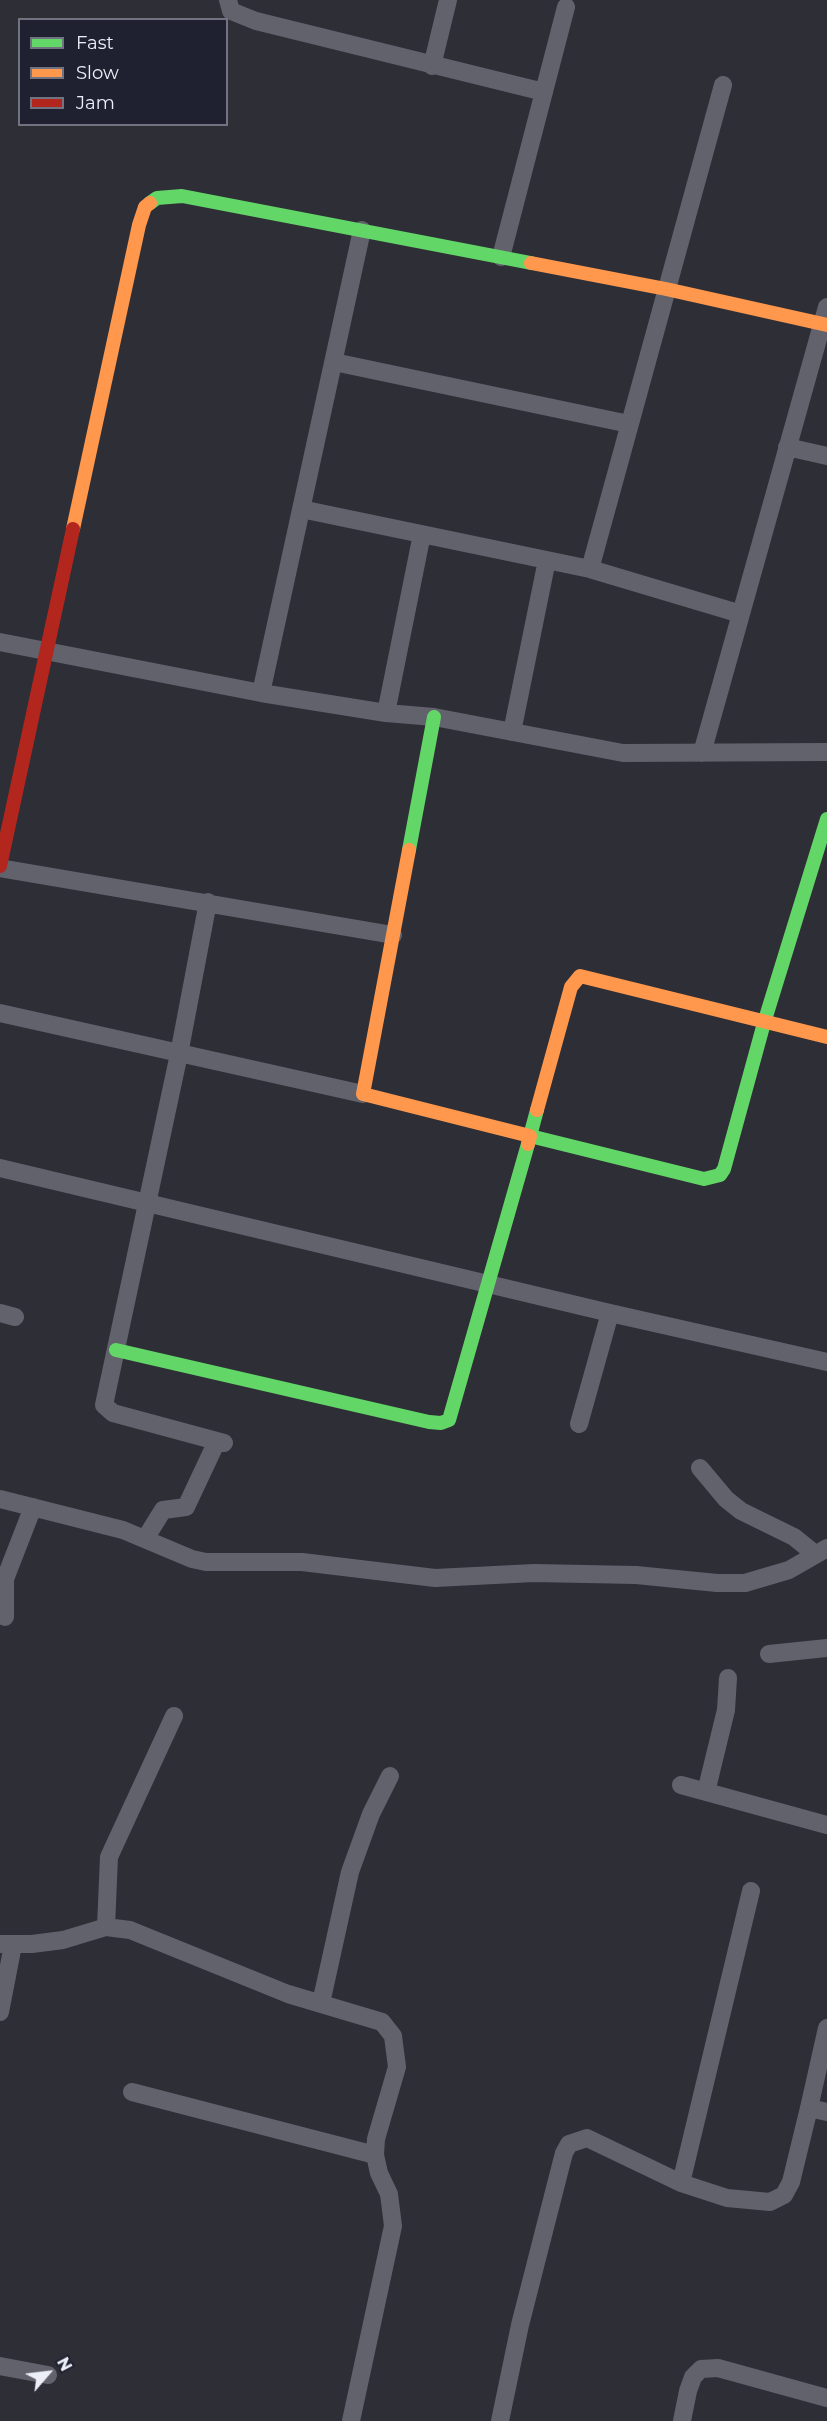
<!DOCTYPE html>
<html>
<head>
<meta charset="utf-8">
<style>
	body { margin:0 }
	#map { position:relative; width:827px; height:2421px; overflow:hidden; background:#2d2e36; font-family:Montserrat,sans-serif }
	canvas { display:block }
	.legend { position:absolute; left:18px; top:18px; width:210px; height:108px; box-sizing:border-box; background:#1f2130; border:2px solid #717380; margin:0; padding:8px 10px; list-style:none; font-size:18px; color:#eceef8 }
	.legend li { display:flex; align-items:center; gap:12px; height:30px }
	.legend b { width:30px; border:2px solid #717380 }
	.north { position:absolute; left:18px; top:2343px; width:60px; height:60px; -webkit-text-stroke:4px #1f2130; paint-order:stroke; rotate:62deg; font-size:16px; font-weight:700; line-height:24px; text-align:center; color:#eceef8 }
	.north::after { content:''; display:block; margin:auto; width:21px; height:27px; background:#eceef8; clip-path:polygon(50% 0,100% 100%,50% 72%,0 100%) }
</style>
</head>
<body>
<div id="map">
<canvas width="827" height="2421"></canvas>
<ul class="legend">
<li><b style="height:8px;background:#63d668"></b>Fast</li>
<li><b style="height:8px;background:#ff974d"></b>Slow</li>
<li><b style="height:8px;background:#b3261e"></b>Jam</li>
</ul>
<div class="north">N</div>
</div>
<script>
const g = document.querySelector('canvas').getContext('2d');
g.lineJoin = 'round';
const toPath = rows => new Path2D(rows.map(r => 'M' + r).join(''));
function stroke(path, color, width, dash) { g.strokeStyle = color; g.lineWidth = width; g.lineCap = dash ? 'butt' : 'round'; g.setLineDash(dash || []); g.stroke(path); }
stroke(toPath([
	[228,0,231,11,256,21,544,92],
	[432,66,448,0],
	[501,257,566,7],
	[334,362,629,424],
	[787,447,827,456],
	[301,509,590,569,723,85],
	[590,569,741,614],
	[0,642,261,693,386,713,434,717,623,753,827,752],
	[261,693,362,230],
	[386,713,422,534],
	[512,732,547,560],
	[702,753,827,307],
	[0,868,393,935],
	[208,902,179,1054,104,1405,113,1413,224,1443],
	[0,1013,363,1094],
	[0,1168,610,1313,827,1362],
	[0,1313,15,1317],
	[579,1424,610,1313],
	[700,1468,726,1499,741,1511,794,1537,815,1554],
	[0,1499,123,1530,192,1559,206,1562,302,1562,435,1578,534,1573,636,1575,717,1583,745,1583,789,1570,827,1548],
	[145,1539,163,1510,186,1507,217,1441],
	[5,1617,5,1579,33,1507],
	[769,1654,827,1648],
	[681,1785,827,1825],
	[706,1792,726,1710,728,1678],
	[106,1927,109,1857,174,1716],
	[0,1944,32,1944,63,1940,106,1927,130,1930,288,1994,382,2022,393,2036,397,2067,376,2139,375,2155,379,2173,389,2194,393,2226,351,2421],
	[321,2003,350,1872,371,1814,390,1776],
	[0,2012,13,1945],
	[132,2092,375,2155],
	[809,2108,827,2028],
	[681,2183,751,1891],
	[0,2366,48,2375],
	[500,2421,520,2325,564,2153,569,2144,587,2138,681,2183,727,2198,770,2202,784,2195,791,2182,809,2108,827,2112],
	[682,2421,688,2391,693,2377,701,2369,718,2368,827,2398]
]), '#61626c', 18);
stroke(toPath([
	[150,203,157,198,182,196,531,263],
	[409,850,434,717],
	[537,1110,530,1136,704,1179,720,1175,724,1169,764,1023,827,819],
	[116,1350,429,1422,441,1423,449,1420,528,1144]
]), '#63d668', 14);
stroke(toPath([
	[531,263,666,289,827,325],
	[73,529,139,225,145,207,150,203],
	[409,850,363,1094,530,1136,528,1144],
	[537,1110,571,987,580,976,827,1037]
]), '#ff974d', 14);
stroke(toPath([
	[0,866,73,529]
]), '#b3261e', 14);
</script>
</body>
</html>
